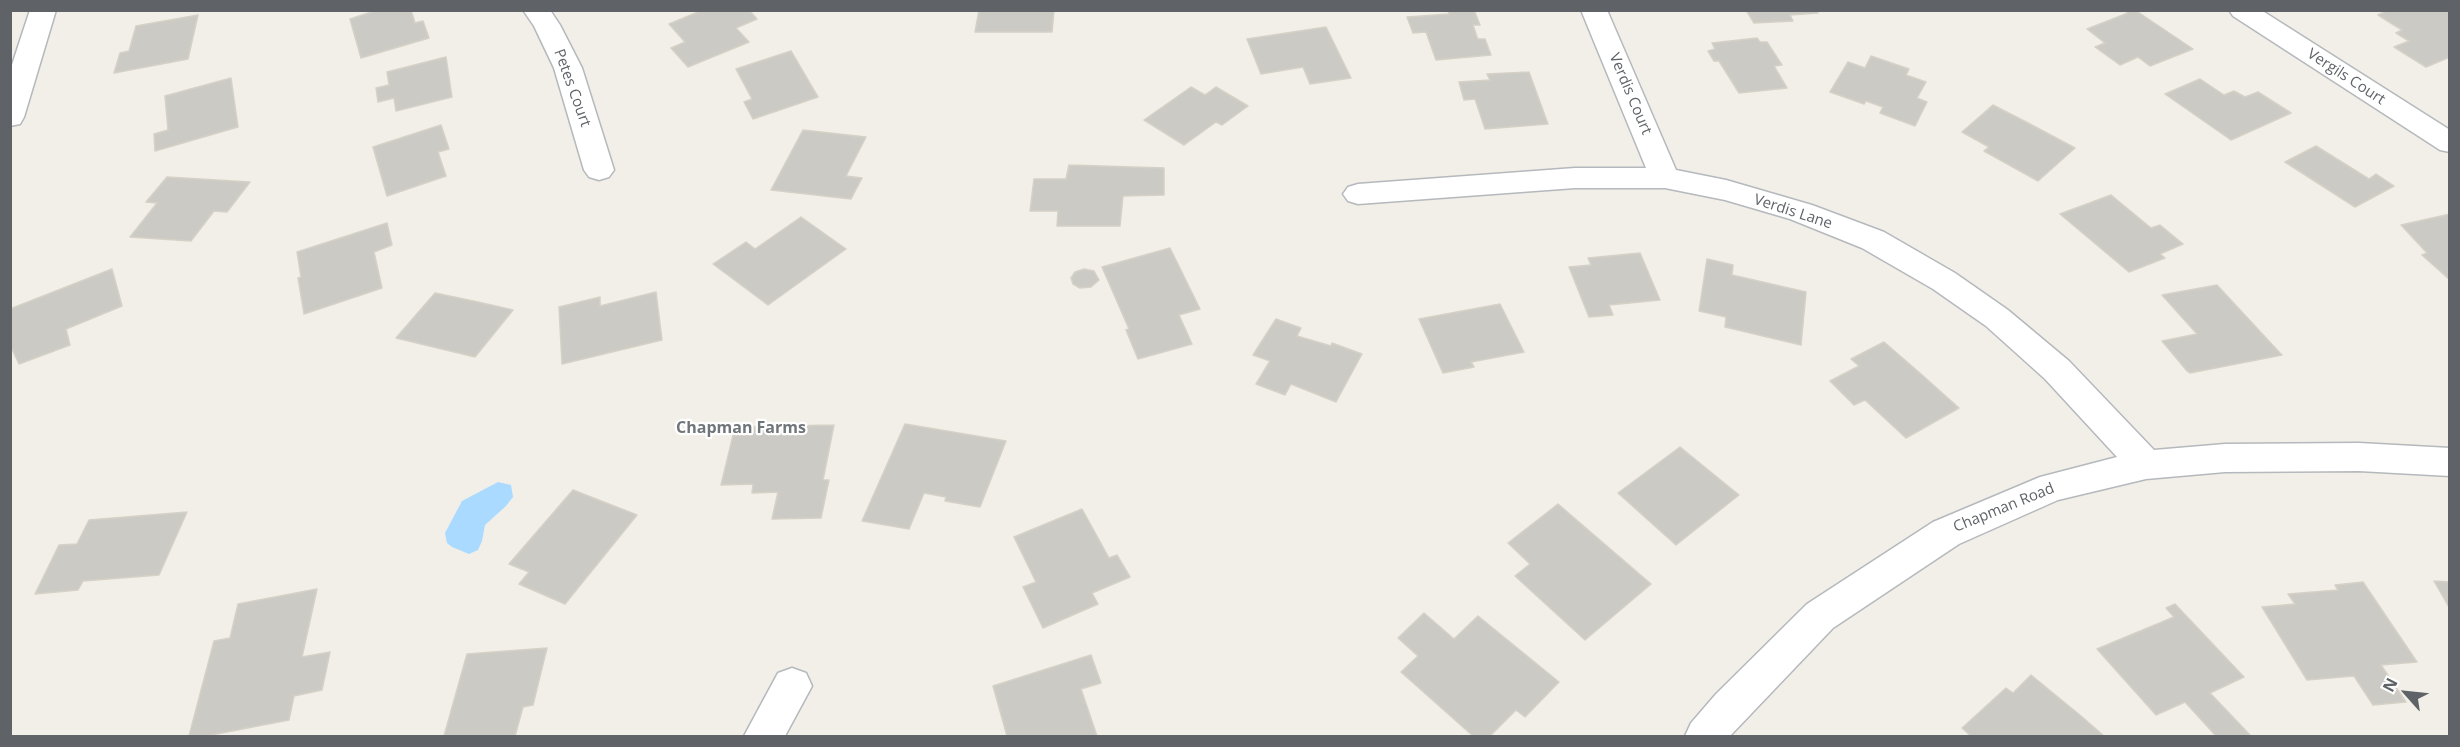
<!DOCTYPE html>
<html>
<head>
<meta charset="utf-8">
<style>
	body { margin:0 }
	#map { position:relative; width:2460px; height:747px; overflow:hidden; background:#f1efe8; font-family:"Open Sans",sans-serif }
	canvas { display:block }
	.frame { position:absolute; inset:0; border:12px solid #5f6368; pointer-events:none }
	.north { position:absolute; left:2376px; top:663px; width:60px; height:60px; -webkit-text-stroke:4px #fff; paint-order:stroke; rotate:297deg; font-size:16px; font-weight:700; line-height:24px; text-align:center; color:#5f6368 }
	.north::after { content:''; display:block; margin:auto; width:21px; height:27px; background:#5f6368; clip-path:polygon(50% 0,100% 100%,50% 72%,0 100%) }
</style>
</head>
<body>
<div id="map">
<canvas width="2460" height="747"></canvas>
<div class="frame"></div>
<div class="north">N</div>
</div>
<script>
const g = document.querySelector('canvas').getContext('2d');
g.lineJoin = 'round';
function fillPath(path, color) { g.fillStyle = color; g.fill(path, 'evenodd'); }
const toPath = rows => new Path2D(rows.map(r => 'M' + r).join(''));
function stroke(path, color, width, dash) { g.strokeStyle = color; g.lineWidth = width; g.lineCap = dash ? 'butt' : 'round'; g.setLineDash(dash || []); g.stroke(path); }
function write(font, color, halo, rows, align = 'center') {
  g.font = font + ' "Open Sans",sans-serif'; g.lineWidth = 4.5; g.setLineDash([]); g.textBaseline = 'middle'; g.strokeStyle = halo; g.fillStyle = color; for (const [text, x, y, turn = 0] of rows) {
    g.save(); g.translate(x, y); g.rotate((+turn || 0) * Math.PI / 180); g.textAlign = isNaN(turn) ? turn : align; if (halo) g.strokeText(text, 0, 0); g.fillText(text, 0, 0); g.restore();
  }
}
fillPath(toPath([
	[498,482,511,485,513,497,506,506,485,525,482,541,478,550,469,554,452,547,447,543,445,533,462,501]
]), '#aadaff');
const building = toPath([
	[378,10,411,10,415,23,423,21,429,38,361,58,350,19,378,10],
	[703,10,749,10,757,19,736,28,749,42,688,67,671,48,685,42,669,24,703,10],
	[979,10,1054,10,1052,32,975,32,979,10],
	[1448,10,1474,10,1480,25,1473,25,1477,37,1478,39,1485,39,1491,55,1436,60,1426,32,1413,33,1407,17,1449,14,1448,10],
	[1746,10,1816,10,1818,13,1790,15,1793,21,1754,23,1746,10],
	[2124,10,2135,10,2193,49,2150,66,2138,57,2120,65,2095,47,2105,43,2087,29,2128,13,2124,10],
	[2389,10,2450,10,2450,57,2426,67,2394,47,2409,41,2396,33,2402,30,2378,15,2389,10],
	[198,15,188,59,114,73,120,53,129,51,136,26,198,15],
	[1326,27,1351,78,1310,84,1303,67,1261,74,1247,39,1326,27],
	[1757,38,1760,42,1767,42,1782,65,1774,66,1787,88,1739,93,1719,61,1714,61,1708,51,1715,49,1712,43,1757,38],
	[791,51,818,97,753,119,744,102,752,99,736,69,791,51],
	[1871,56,1909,69,1906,75,1926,82,1917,98,1927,102,1915,126,1880,113,1883,107,1866,101,1864,104,1830,92,1848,62,1865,68,1871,56],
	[446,57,452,97,396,111,394,98,378,102,376,88,389,85,387,72,446,57],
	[1529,72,1548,124,1485,129,1475,99,1464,100,1459,82,1490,80,1487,74,1529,72],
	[231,78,238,127,155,151,154,134,168,130,165,96,231,78],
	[2200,79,2224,95,2234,91,2245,97,2258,92,2291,113,2231,140,2165,94,2200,79],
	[1191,87,1205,95,1216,87,1248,106,1222,125,1216,122,1184,145,1144,120,1191,87],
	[1993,105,2028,123,2075,148,2038,181,1984,151,1989,147,1962,132,1993,105],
	[441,125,449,149,438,152,446,176,387,196,373,147,441,125],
	[803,130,866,137,846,176,862,178,851,199,771,190,803,130],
	[2316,146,2369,179,2376,174,2394,186,2355,207,2285,162,2316,146],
	[1069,165,1164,168,1164,195,1123,196,1120,226,1057,226,1058,211,1030,211,1034,179,1066,179,1069,165],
	[167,177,250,182,227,212,214,211,191,241,130,237,157,203,146,202,167,177],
	[2111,195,2151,228,2160,225,2183,244,2160,254,2165,258,2129,272,2060,214,2111,195],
	[2450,214,2450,280,2422,255,2427,253,2401,225,2450,214],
	[801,217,846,249,768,305,713,264,746,242,755,249,801,217],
	[387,223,392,245,374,252,382,288,304,314,298,278,301,277,297,252,387,223],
	[1170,248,1200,309,1179,315,1192,344,1138,359,1126,330,1129,329,1102,267,1170,248],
	[1640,253,1660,300,1609,305,1613,315,1589,317,1569,267,1591,265,1588,258,1640,253],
	[1707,259,1733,265,1732,275,1806,292,1801,345,1725,327,1726,317,1699,311,1707,259],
	[112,269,122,306,66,329,70,345,19,364,10,345,10,309,112,269],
	[1084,269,1094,271,1099,280,1091,287,1080,288,1073,284,1071,278,1075,272,1084,269],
	[2217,285,2280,353,2282,355,2190,373,2187,371,2162,341,2197,334,2162,295,2217,285],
	[656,292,662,340,562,364,559,307,600,297,600,306,656,292],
	[435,293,478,302,513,310,475,357,396,338,435,293],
	[1500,304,1524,352,1471,362,1474,367,1443,373,1419,319,1500,304],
	[1276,319,1301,328,1297,336,1331,346,1332,343,1362,354,1336,402,1291,384,1285,395,1256,384,1270,361,1253,355,1276,319],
	[1884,342,1921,374,1959,408,1906,438,1865,400,1854,405,1830,381,1859,366,1851,359,1884,342],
	[905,424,1006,441,980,507,945,501,946,497,924,493,909,529,862,521,905,424],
	[834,425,823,480,829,480,821,518,772,519,778,492,752,493,753,484,721,485,735,427,834,425],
	[1680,447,1739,495,1676,545,1618,493,1680,447],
	[573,490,637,515,565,604,519,584,529,572,509,564,573,490],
	[1558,504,1651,584,1585,640,1515,576,1530,564,1508,543,1558,504],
	[1082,509,1109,558,1117,555,1130,577,1092,593,1098,604,1043,628,1023,587,1036,582,1014,537,1082,509],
	[187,512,159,575,83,581,78,590,35,594,59,545,77,544,89,520,187,512],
	[2434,581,2450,582,2450,609,2434,581],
	[2363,582,2417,662,2381,665,2406,702,2373,705,2354,676,2307,680,2262,607,2295,604,2288,594,2338,590,2335,585,2363,582],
	[317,589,302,657,330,652,322,690,294,696,289,720,206,736,189,736,214,641,230,638,238,604,317,589],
	[2175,604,2244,677,2210,693,2251,736,2216,736,2185,702,2156,715,2097,649,2174,617,2166,608,2175,604],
	[1424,613,1454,639,1478,616,1559,682,1525,717,1516,710,1490,736,1473,736,1401,672,1418,656,1398,638,1424,613],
	[547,648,533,705,523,707,515,736,444,736,467,654,547,648],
	[1091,655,1101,683,1081,689,1097,736,1007,736,993,686,1091,655],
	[2031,675,2081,716,2104,736,1971,736,1962,728,2006,688,2013,693,2031,675]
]);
fillPath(building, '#cccac5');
stroke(building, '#d6d1c6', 1.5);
const minor = toPath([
	[30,10,56,10,24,117,20,124,10,126,10,71,30,10],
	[523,10,550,10,560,25,582,68,614,170,609,177,599,180,589,177,584,170,554,68,534,26,523,10],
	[1581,10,1607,10,1676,170,1726,180,1812,205,1884,232,1955,273,2008,310,2069,361,2154,450,2225,444,2359,443,2450,448,2450,476,2359,471,2225,472,2146,479,2058,500,1959,544,1833,628,1730,736,1685,736,1691,723,1716,694,1807,604,1933,522,2040,477,2117,457,2045,379,1986,326,1933,289,1862,248,1790,219,1725,200,1665,188,1575,188,1358,204,1348,201,1343,194,1348,187,1358,184,1575,168,1646,168,1581,10],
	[2229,10,2261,10,2450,130,2450,152,2440,150,2233,16,2229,10],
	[792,668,806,673,812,686,785,736,744,736,778,673,792,668]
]);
stroke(minor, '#b5b8bc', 3);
fillPath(minor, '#fff');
write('15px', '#5f6368', '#fff', [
	["Vergils Court",2346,77,33],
	["Petes Court",572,88,70],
	["Verdis Court",1630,94,67],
	["Verdis Lane",1793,212,18],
	["Chapman Road",2004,508,-22]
]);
write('bold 16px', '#70757a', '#fff', [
	["Chapman Farms",741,428]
]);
</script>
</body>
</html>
